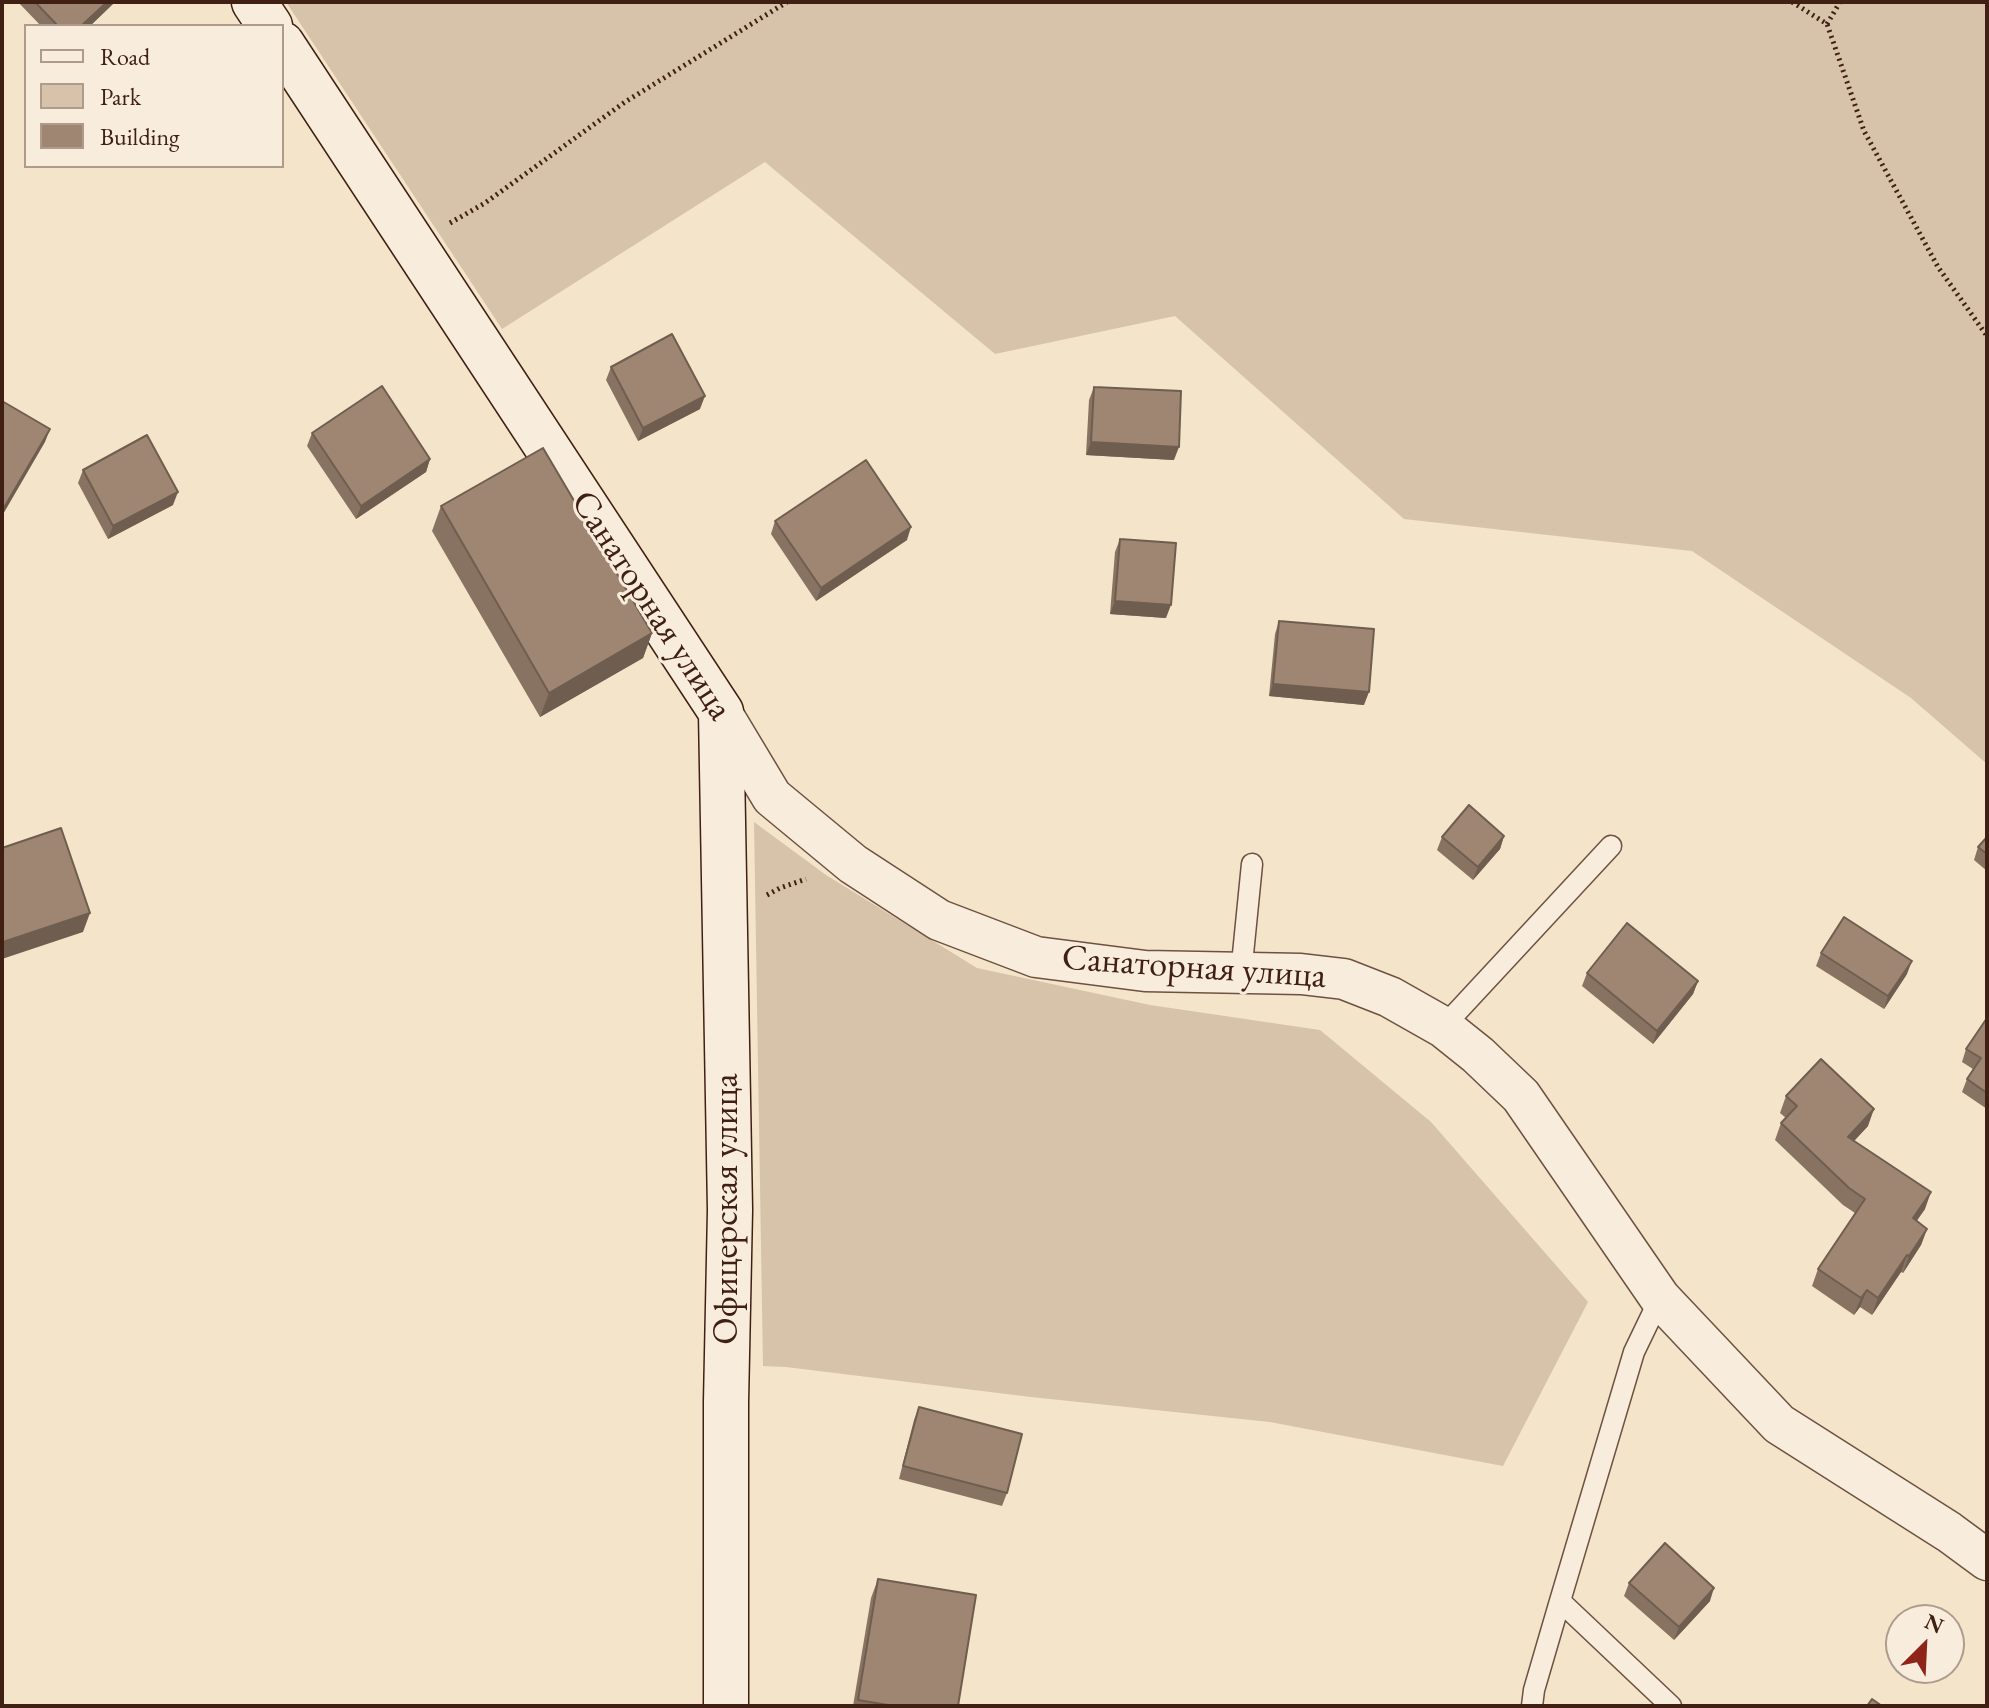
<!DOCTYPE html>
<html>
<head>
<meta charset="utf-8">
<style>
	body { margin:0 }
	#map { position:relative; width:1989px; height:1708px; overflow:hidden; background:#f4e4c9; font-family:"EB Garamond",serif }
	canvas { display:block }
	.frame { position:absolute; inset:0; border:4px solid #412014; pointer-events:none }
	.legend { position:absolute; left:24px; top:24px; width:260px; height:144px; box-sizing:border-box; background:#f8eddc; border:2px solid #af9b8c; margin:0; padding:10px 14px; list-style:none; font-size:24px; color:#412014 }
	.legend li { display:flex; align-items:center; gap:16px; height:40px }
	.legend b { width:40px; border:2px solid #af9b8c }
	.north { position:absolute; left:1885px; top:1604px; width:80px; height:80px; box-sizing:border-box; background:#f8eddc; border:2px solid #af9b8c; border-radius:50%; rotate:24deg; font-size:22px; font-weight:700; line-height:32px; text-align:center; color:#412014 }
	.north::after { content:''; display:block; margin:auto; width:28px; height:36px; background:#8f2418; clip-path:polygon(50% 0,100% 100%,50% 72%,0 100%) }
</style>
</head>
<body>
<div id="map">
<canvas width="1989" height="1708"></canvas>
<div class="frame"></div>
<ul class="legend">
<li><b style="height:10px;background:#f8eddc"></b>Road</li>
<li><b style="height:22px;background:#d6c3aa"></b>Park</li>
<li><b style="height:22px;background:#9e8672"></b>Building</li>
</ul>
<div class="north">N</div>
</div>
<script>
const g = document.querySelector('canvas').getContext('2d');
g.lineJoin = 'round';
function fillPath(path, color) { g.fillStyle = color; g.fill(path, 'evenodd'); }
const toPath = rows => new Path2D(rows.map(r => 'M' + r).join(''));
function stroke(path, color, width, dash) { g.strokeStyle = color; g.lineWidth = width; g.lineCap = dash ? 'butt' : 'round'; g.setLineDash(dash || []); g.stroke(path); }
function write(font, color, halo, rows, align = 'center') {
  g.font = font + ' "EB Garamond",serif'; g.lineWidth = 6; g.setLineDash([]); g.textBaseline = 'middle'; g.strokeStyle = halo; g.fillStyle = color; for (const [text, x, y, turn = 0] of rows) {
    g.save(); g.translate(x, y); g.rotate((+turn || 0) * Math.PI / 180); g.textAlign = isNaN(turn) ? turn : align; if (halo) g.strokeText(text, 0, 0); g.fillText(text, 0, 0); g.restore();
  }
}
fillPath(toPath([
	[286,2,1987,2,1987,764,1911,698,1692,551,1404,519,1175,316,995,354,765,162,502,329],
	[754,822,826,875,977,968,1150,1005,1320,1030,1431,1122,1588,1302,1503,1466,1270,1422,1031,1397,786,1367,763,1366]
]), '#d6c3aa');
const lane = toPath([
	[1241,974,1252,864],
	[1443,1027,1611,846],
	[1560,1601,1671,1706],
	[1532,1706,1534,1690,1560,1601,1634,1352,1660,1298]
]);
const street = toPath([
	[721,712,772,797,853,864,939,920,1036,957,1145,971,1301,974,1344,979,1390,997,1443,1027,1478,1055,1521,1096,1660,1298,1779,1424,1949,1532,1987,1560]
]);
const secondary = toPath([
	[254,2,270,26],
	[282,44,721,712,730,1210,726,1402,726,1706]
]);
stroke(lane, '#6e5141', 23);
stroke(street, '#6e5141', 43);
stroke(secondary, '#412014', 47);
stroke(toPath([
	[1792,2,1827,24,1864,131,1938,267,1987,336],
	[1827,24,1840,2],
	[450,223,485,203,625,102,787,2],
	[767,895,780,888,806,879]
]), '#412014', 5, [2, 4]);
stroke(lane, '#f8eddc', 20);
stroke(street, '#f8eddc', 40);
stroke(secondary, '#f8eddc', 44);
fillPath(toPath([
	[18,2,115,2,90,26,41,26],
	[611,367,700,409,638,441,606,380],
	[1094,387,1174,460,1086,455,1089,400],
	[312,433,430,459,426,472,356,519,307,446],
	[83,470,173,505,108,539,78,483],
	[441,506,652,633,643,658,540,717,432,531],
	[775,521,907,540,816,601,771,534],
	[1120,539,1166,618,1110,614,1115,552],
	[1279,621,1364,705,1269,696,1275,634],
	[1504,836,1500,849,1473,880,1437,850,1442,837],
	[1987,837,1987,871,1974,860,1978,847],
	[1821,953,1907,974,1884,1009,1816,966],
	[1587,973,1698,981,1693,994,1653,1044,1582,986],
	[1987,1018,1987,1109,1962,1092,1967,1079,1973,1069,1962,1062,1966,1049],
	[1786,1096,1868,1126,1854,1141,1925,1209,1916,1221,1927,1229,1921,1245,1903,1273,1901,1272,1872,1315,1860,1307,1854,1315,1812,1286,1818,1269,1855,1213,1843,1205,1775,1140,1781,1123,1786,1118,1780,1113],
	[919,1407,1007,1493,1002,1506,899,1479,914,1420],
	[878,1579,958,1706,853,1706,871,1598],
	[1629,1583,1710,1601,1674,1640,1624,1596]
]), '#887362');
fillPath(toPath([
	[107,2,115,2,90,26,81,26],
	[705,396,700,409,638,441,643,428],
	[50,429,45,442,2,516,2,511],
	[1091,442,1179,447,1174,460,1086,455],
	[430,459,426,472,356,519,361,506],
	[178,492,173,505,108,539,113,526],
	[911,527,907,540,816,601,821,588],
	[1115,601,1171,605,1166,618,1110,614],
	[652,633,643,658,540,717,549,693],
	[1273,684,1369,692,1364,705,1269,696],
	[1504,836,1500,849,1473,880,1478,867],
	[90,913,83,932,2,959,2,946,3,942],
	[1912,961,1907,974,1884,1009,1888,996],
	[1698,981,1693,994,1653,1044,1657,1031],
	[1874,1109,1868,1126,1842,1154,1848,1137],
	[1931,1192,1925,1209,1907,1235,1913,1218],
	[1927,1229,1921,1245,1903,1273,1909,1256],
	[1907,1255,1901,1272,1872,1315,1878,1298],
	[1867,1290,1860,1307,1854,1315,1861,1298],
	[1714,1588,1710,1601,1674,1640,1679,1627]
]), '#6f5e50');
const building = toPath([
	[35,2,107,2,81,26,58,26,35,2],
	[672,334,705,396,643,428,611,367,672,334],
	[382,386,430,459,361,506,312,433,382,386],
	[1094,387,1181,391,1179,447,1091,442,1094,387],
	[2,401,50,429,2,511,2,401],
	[147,435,178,492,113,526,83,470,147,435],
	[543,448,652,633,549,693,441,506,543,448],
	[866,460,911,527,821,588,775,521,866,460],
	[1120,539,1176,543,1171,605,1115,601,1120,539],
	[1279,621,1374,629,1369,692,1273,684,1279,621],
	[1469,805,1504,836,1478,867,1442,837,1469,805],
	[61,828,90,913,3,942,2,938,2,848,61,828],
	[1987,837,1987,854,1978,847,1987,837],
	[1844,917,1912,961,1888,996,1821,953,1844,917],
	[1627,923,1698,981,1657,1031,1587,973,1627,923],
	[1987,1018,1987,1093,1967,1079,1981,1058,1966,1049,1987,1018],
	[1821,1059,1874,1109,1848,1137,1931,1192,1913,1218,1927,1229,1909,1256,1907,1255,1878,1298,1867,1290,1861,1298,1818,1269,1865,1199,1849,1188,1781,1123,1797,1106,1786,1096,1821,1059],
	[919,1407,1022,1434,1007,1493,903,1466,919,1407],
	[1665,1543,1714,1588,1679,1627,1629,1583,1665,1543],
	[878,1579,976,1595,958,1706,894,1706,858,1700,878,1579],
	[1872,1699,1882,1706,1867,1706,1872,1699]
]);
fillPath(building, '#9e8672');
stroke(building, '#6f5e50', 2);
write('36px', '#412014', '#f8eddc', [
	["Санаторная улица",651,606,57],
	["Санаторная улица",1194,968,4],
	["Офицерская улица",727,1209,-90]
]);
</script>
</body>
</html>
